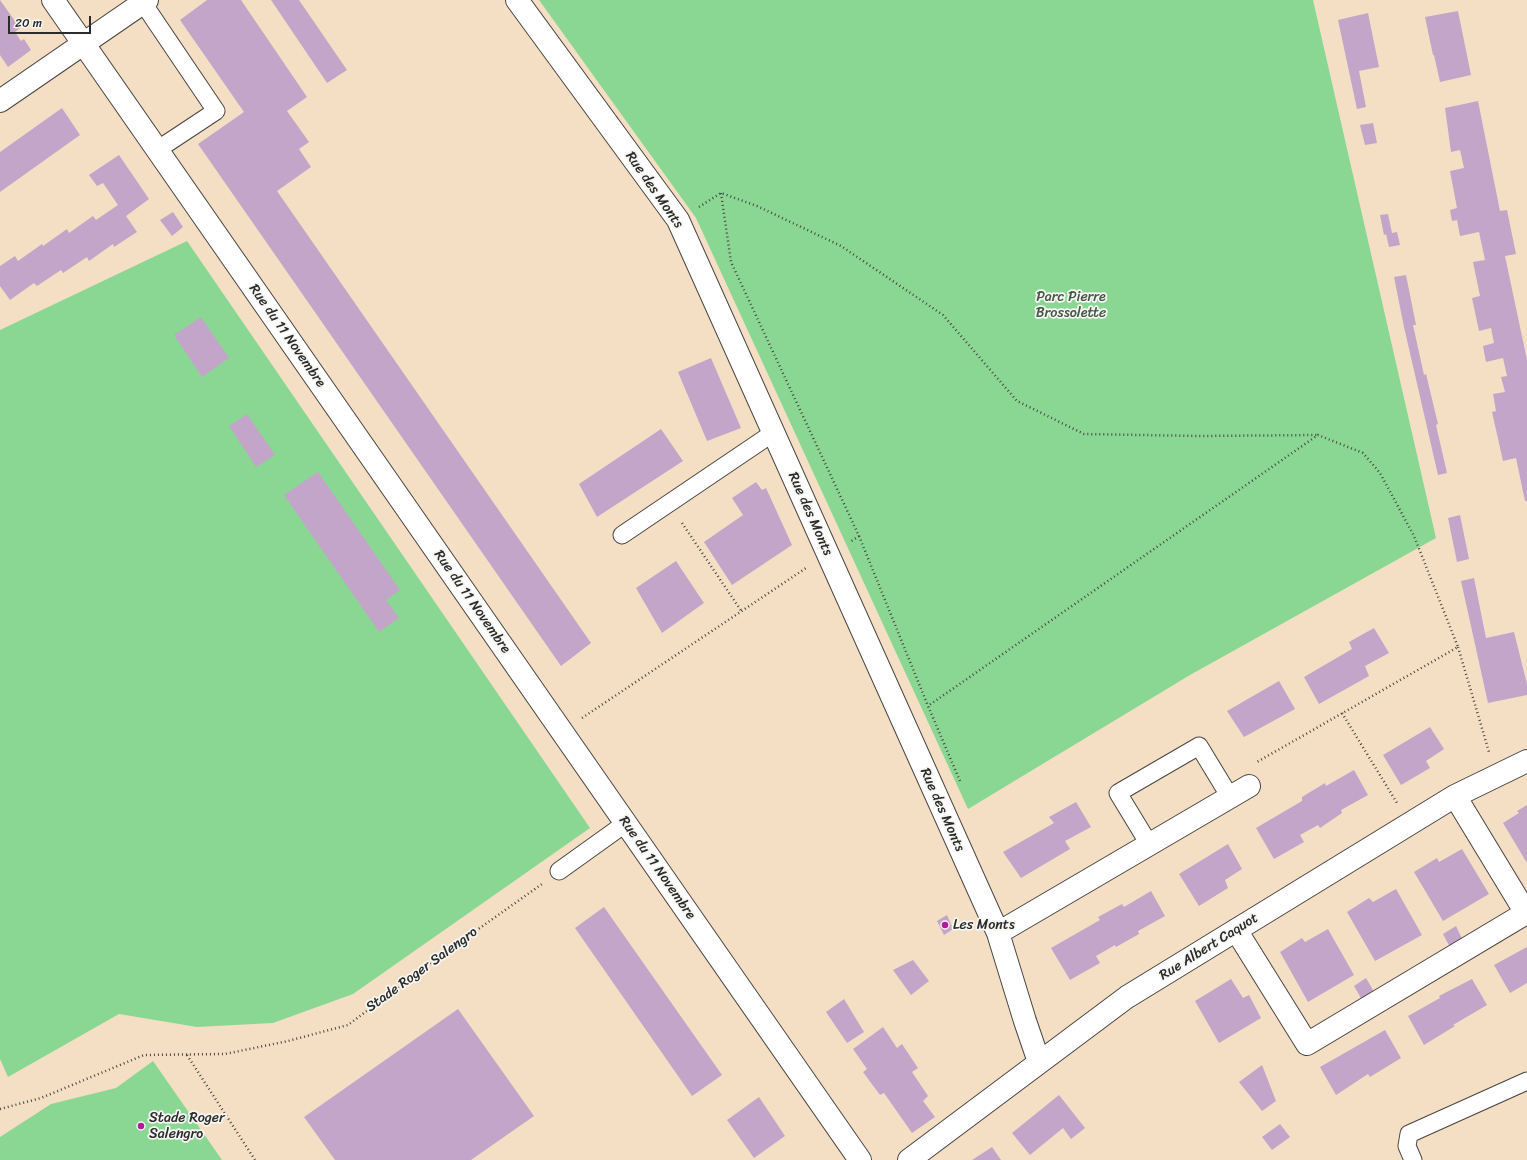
<!DOCTYPE html>
<html>
<head>
<meta charset="utf-8">
<style>
	body { margin:0 }
	#map { position:relative; width:1527px; height:1160px; overflow:hidden; background:#f4dfc4; font-family:Sriracha,sans-serif }
	canvas { display:block }
	.scale { position:absolute; left:8px; top:16px; width:83px; height:18px; box-sizing:border-box; border:2px solid #2b2b2b; border-top:0; padding-left:5px; font-size:12px; line-height:14px; white-space:nowrap; color:#2b2b2b; -webkit-text-stroke:3px #f6f6f2; paint-order:stroke }
</style>
</head>
<body>
<div id="map">
<canvas width="1527" height="1160"></canvas>
<div class="scale">20 m</div>
</div>
<script>
const g = document.querySelector('canvas').getContext('2d');
g.lineJoin = 'round';
function fillPath(path, color) { g.fillStyle = color; g.fill(path, 'evenodd'); }
const toPath = rows => new Path2D(rows.map(r => 'M' + r).join(''));
function stroke(path, color, width, dash) { g.strokeStyle = color; g.lineWidth = width; g.lineCap = dash ? 'butt' : 'round'; g.setLineDash(dash || []); g.stroke(path); }
function write(font, color, halo, rows, align = 'center') {
  g.font = font + ' Sriracha,sans-serif'; g.lineWidth = 3.5; g.setLineDash([]); g.textBaseline = 'middle'; g.strokeStyle = halo; g.fillStyle = color; for (const [text, x, y, turn = 0] of rows) {
    g.save(); g.translate(x, y); g.rotate((+turn || 0) * Math.PI / 180); g.textAlign = isNaN(turn) ? turn : align; if (halo) g.strokeText(text, 0, 0); g.fillText(text, 0, 0); g.restore();
  }
}
fillPath(toPath([
	[539,0,1313,0,1436,538,1190,675,968,809,696,218],
	[187,241,590,828,353,994,273,1023,197,1027,119,1014,8,1077,0,1059,0,330],
	[153,1061,222,1160,0,1160,0,1137,51,1104,116,1088]
]), '#8ad794');
fillPath(toPath([
	[0,0,20,28,15,32,21,41,24,39,31,50,8,67,0,55],
	[207,0,241,0,307,97,287,111,309,142,299,149,311,167,277,191,591,643,561,666,198,144,244,112,180,20],
	[271,0,299,0,347,70,327,83],
	[1458,11,1471,75,1440,82,1434,55,1433,55,1425,17],
	[1368,13,1379,67,1359,71,1366,107,1357,109,1338,20],
	[1478,101,1500,211,1507,210,1516,254,1505,256,1527,360,1527,501,1525,501,1516,458,1503,461,1492,412,1496,411,1493,394,1505,392,1501,377,1507,376,1503,358,1486,362,1483,346,1494,343,1491,328,1479,331,1472,298,1480,296,1473,262,1485,260,1479,232,1460,236,1457,220,1452,221,1450,210,1457,208,1450,171,1464,168,1460,150,1451,152,1445,108],
	[62,108,80,135,0,192,0,152],
	[1373,123,1377,143,1365,145,1360,125],
	[119,155,149,199,126,216,137,232,114,247,113,244,89,261,87,257,63,273,61,270,37,286,34,283,10,300,0,286,0,266,15,256,18,261,42,244,43,246,67,229,69,233,93,216,96,220,118,205,103,183,97,186,89,175],
	[173,212,183,227,172,236,160,220],
	[1388,214,1392,233,1397,232,1400,245,1389,247,1386,234,1384,235,1380,215],
	[1406,275,1416,325,1413,325,1424,375,1426,374,1438,424,1436,425,1447,473,1438,475,1404,327,1394,277],
	[201,317,229,358,202,377,174,335],
	[711,358,741,428,707,441,678,372],
	[247,414,275,455,256,467,229,426],
	[661,429,683,461,597,517,579,484],
	[318,472,400,590,386,600,399,618,379,632,284,495],
	[756,482,762,490,766,488,792,545,732,585,704,542,743,515,732,498],
	[1460,515,1469,559,1457,562,1448,518],
	[676,561,704,603,662,633,636,588],
	[1474,578,1486,638,1514,632,1527,684,1527,695,1488,703,1461,581],
	[1374,628,1389,653,1365,666,1369,676,1319,704,1304,677,1352,649,1349,642],
	[1279,681,1295,709,1244,737,1227,711],
	[1430,727,1444,749,1426,761,1430,768,1401,785,1383,755],
	[1354,770,1368,795,1341,810,1342,813,1320,828,1318,825,1300,835,1304,842,1274,859,1256,828,1302,801,1302,797,1325,783,1326,786],
	[1076,802,1091,827,1065,841,1070,849,1021,878,1003,852,1054,823,1049,817],
	[1527,805,1527,863,1503,823,1519,813,1517,811],
	[1228,844,1242,869,1225,880,1228,888,1199,906,1179,874],
	[1462,849,1489,894,1443,921,1414,872,1437,858,1439,862],
	[1396,889,1422,935,1375,961,1347,912,1369,898,1373,902],
	[1151,891,1165,916,1138,931,1139,934,1116,947,1115,945,1096,956,1100,963,1070,980,1051,948,1100,920,1098,917,1122,904,1124,907],
	[604,907,722,1075,692,1096,575,928],
	[947,915,953,929,944,935,937,921],
	[1456,926,1465,945,1453,953,1443,934],
	[1328,929,1354,975,1308,1002,1280,952,1302,938,1305,942],
	[1527,947,1527,983,1510,993,1494,965],
	[913,960,929,981,911,995,893,970],
	[1366,978,1377,997,1365,1005,1354,986],
	[1231,979,1243,998,1249,995,1261,1018,1219,1043,1195,1001],
	[1472,979,1487,1005,1453,1025,1455,1026,1424,1045,1408,1016,1440,998,1439,996],
	[844,999,864,1032,847,1043,826,1012],
	[458,1009,534,1116,471,1160,335,1160,304,1117],
	[883,1027,897,1048,902,1044,918,1068,912,1072,928,1096,923,1101,935,1117,912,1133,884,1093,880,1095,863,1072,867,1069,853,1049],
	[1385,1030,1401,1058,1370,1077,1368,1074,1336,1095,1320,1067],
	[1262,1065,1276,1101,1262,1111,1239,1082],
	[1059,1095,1085,1128,1071,1139,1063,1128,1030,1155,1012,1133],
	[759,1097,785,1136,754,1158,727,1120],
	[1280,1124,1290,1137,1272,1150,1262,1137],
	[992,1147,1001,1160,972,1160]
]), '#c3a5c9');
const service = toPath([
	[143,3,216,111,157,150],
	[622,535,773,433],
	[1149,844,1118,793,1199,746,1230,797],
	[559,871,626,823],
	[1413,1160,1407,1146,1409,1134,1527,1081]
]);
const minor = toPath([
	[53,0,860,1160],
	[517,0,678,220,998,933,1025,1021,1039,1062],
	[0,101,147,0],
	[1236,930,1307,1044,1526,913,1455,796],
	[998,933,1249,786],
	[909,1160,1127,997,1455,796,1527,761]
]);
stroke(service, '#494642', 19);
stroke(minor, '#494642', 24);
stroke(toPath([
	[721,193,731,262,859,536,850,542],
	[699,207,721,193,757,206,841,246,943,315,1017,401,1084,434,1199,436,1318,435],
	[682,523,742,612],
	[859,536,928,706],
	[1458,647,1489,752],
	[1342,713,1397,803],
	[582,718,806,568],
	[960,781,928,706,1318,435,1363,453,1380,473,1414,536,1458,647,1257,762],
	[187,1055,255,1160],
	[0,1109,41,1098,144,1055,225,1054,288,1041,348,1025,436,959,542,884]
]), '#494642', 2.5, [1, 3]);
stroke(service, '#fff', 17);
stroke(minor, '#fff', 22);
for (const [x, y, r, color] of [
	[945,925,4,"#b5179e"],
	[141,1126,4,"#b5179e"]
]) { const dot = new Path2D(); dot.arc(x, y, r, 0, 2 * Math.PI); g.fillStyle = color; g.fill(dot); stroke(dot, '#f6f6f2', 1.5); }
write('14px', '#2b2b2b', '#f6f6f2', [
	["Rue des Monts",654,190,55],
	["Rue du 11 Novembre",287,336,55],
	["Rue des Monts",810,514,66],
	["Rue du 11 Novembre",472,602,55],
	["Rue des Monts",942,810,66],
	["Rue du 11 Novembre",657,868,55],
	["Rue Albert Caquot",1209,947,-32],
	["Stade Roger Salengro",422,970,-36]
]);
write('14px', '#435645', '#f6f6f2', [
	["Parc Pierre",1071,297],
	["Brossolette",1071,313]
]);
write('14px', '#2b2b2b', '#f6f6f2', [
	["Les Monts",953,925],
	["Stade Roger",149,1118],
	["Salengro",149,1134]
], 'left');
</script>
</body>
</html>
